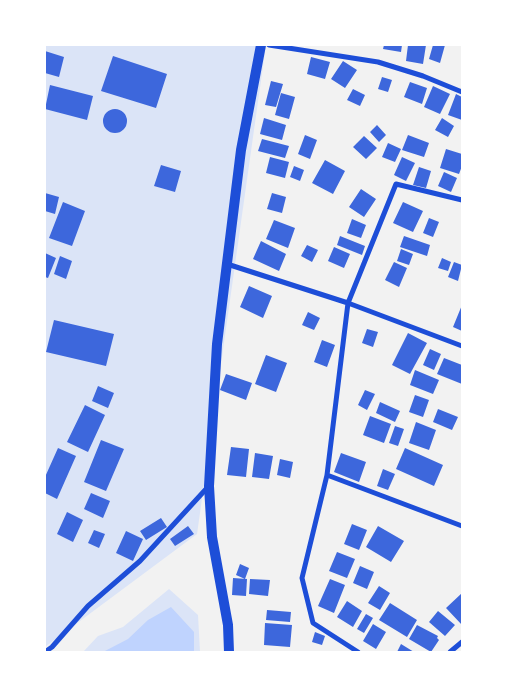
<!DOCTYPE html>
<html>
<head>
<meta charset="utf-8">
<style>
	body { margin:0 }
	#map { position:relative; width:507px; height:697px; overflow:hidden; background:#f2f2f2; font-family:Merriweather,serif }
	canvas { display:block }
	.frame { position:absolute; inset:0; border:46px solid #fff; pointer-events:none }
</style>
</head>
<body>
<div id="map">
<canvas width="507" height="697"></canvas>
<div class="frame"></div>
</div>
<script>
const g = document.querySelector('canvas').getContext('2d');
g.lineJoin = 'round';
function fillPath(path, color) { g.fillStyle = color; g.fill(path, 'evenodd'); }
const toPath = rows => new Path2D(rows.map(r => 'M' + r).join(''));
function stroke(path, color, width, dash) { g.strokeStyle = color; g.lineWidth = width; g.lineCap = dash ? 'butt' : 'round'; g.setLineDash(dash || []); g.stroke(path); }
fillPath(toPath([
	[45,45,266,45,197,534,45,647],
	[169,589,198,615,200,652,83,652,98,636,123,627]
]), '#dbe4f7');
fillPath(toPath([
	[171,607,194,632,194,652,103,652,128,639,148,620]
]), '#bfd3fe');
fillPath(toPath([
	[384,45,402,45,401,52,383,49],
	[408,45,426,45,423,64,406,61],
	[433,45,445,45,440,63,429,59],
	[45,51,64,57,59,77,45,73],
	[113,56,167,74,156,108,101,91],
	[311,57,330,62,325,79,307,74],
	[343,61,357,70,345,88,331,79],
	[382,77,392,80,388,92,378,89],
	[271,81,283,84,276,107,265,105],
	[410,82,427,88,422,104,404,97],
	[50,85,93,96,87,120,45,109],
	[433,86,450,94,440,114,424,107],
	[353,89,365,95,360,106,347,100],
	[281,93,295,97,289,119,275,115],
	[456,94,462,97,462,120,448,115],
	'103 121a12 12 0 1 1 24 0a12 12 0 1 1-24 0Z',
	[264,118,286,125,282,140,260,134],
	[442,118,454,126,448,137,435,130],
	[377,125,386,135,379,142,370,132],
	[305,135,317,140,310,159,298,154],
	[408,135,429,143,424,157,402,150],
	[364,136,377,148,366,159,353,147],
	[262,139,289,146,285,158,258,151],
	[388,143,401,149,395,162,382,157],
	[446,149,462,154,462,166,459,174,440,168],
	[270,157,289,162,285,178,266,173],
	[402,157,415,163,406,181,394,175],
	[325,160,345,171,333,194,312,183],
	[161,165,181,171,175,192,154,186],
	[294,166,304,170,300,181,290,177],
	[419,167,431,171,426,188,413,185],
	[444,172,457,178,451,192,438,186],
	[361,189,376,199,364,217,349,207],
	[45,193,59,197,55,214,45,211],
	[272,193,286,197,282,213,267,209],
	[63,202,85,211,72,246,49,238],
	[403,202,423,211,413,232,393,223],
	[429,218,439,222,433,237,423,233],
	[352,219,366,225,361,238,347,233],
	[274,220,295,228,288,248,266,239],
	[340,236,365,246,362,255,337,245],
	[404,236,430,245,427,256,400,247],
	[261,241,286,254,279,271,253,259],
	[307,245,318,250,312,262,301,256],
	[334,247,350,254,344,268,328,261],
	[401,249,413,254,409,265,397,261],
	[45,253,56,258,48,278,45,277],
	[60,256,72,261,66,279,54,274],
	[442,258,451,262,448,271,438,268],
	[394,262,407,268,399,287,385,280],
	[454,262,462,265,458,281,448,277],
	[249,286,272,296,263,318,240,307],
	[462,305,462,331,453,327],
	[308,312,320,318,314,330,302,325],
	[54,320,114,334,106,366,46,352],
	[367,329,378,332,373,347,362,343],
	[408,333,427,343,410,374,392,365],
	[322,340,335,345,327,367,314,362],
	[430,349,441,354,434,370,423,365],
	[266,355,287,363,276,392,255,384],
	[444,358,462,365,462,384,437,374],
	[415,370,439,380,433,394,410,385],
	[226,374,252,383,246,400,220,390],
	[98,386,114,393,108,408,92,401],
	[365,390,375,394,367,410,358,405],
	[415,395,429,400,423,417,409,412],
	[380,402,400,411,395,422,376,413],
	[85,405,105,415,88,452,67,442],
	[438,409,458,417,452,430,433,422],
	[370,416,391,424,384,443,363,435],
	[416,422,436,430,429,450,409,443],
	[395,426,404,429,398,446,389,443],
	[101,440,124,449,106,491,84,482],
	[231,447,249,449,246,477,227,475],
	[58,448,76,456,57,499,45,493,45,477],
	[405,448,443,465,434,486,396,469],
	[255,453,273,456,269,479,252,477],
	[341,453,366,462,359,482,334,472],
	[280,459,293,462,290,478,277,475],
	[383,469,395,474,388,490,377,486],
	[91,493,110,501,103,518,84,509],
	[67,512,83,520,73,542,57,534],
	[161,518,167,527,146,540,140,531],
	[352,524,367,530,359,550,344,544],
	[188,526,194,534,175,546,170,539],
	[378,526,404,541,391,562,366,547],
	[94,530,105,534,99,548,88,543],
	[126,531,143,539,133,561,116,553],
	[337,552,355,559,347,578,329,571],
	[240,564,249,568,245,579,236,575],
	[360,566,374,572,367,589,353,583],
	[233,578,247,579,246,596,232,595],
	[250,579,270,580,268,596,249,594],
	[330,579,345,585,334,613,318,606],
	[379,586,390,593,380,610,368,603],
	[462,593,462,625,446,608],
	[347,601,362,611,353,627,337,617],
	[390,603,417,620,407,637,379,620],
	[267,610,291,612,290,622,266,620],
	[438,611,455,625,445,636,429,622],
	[366,614,373,618,364,633,357,629],
	[265,623,292,625,290,647,264,645],
	[373,624,386,632,376,649,363,641],
	[417,625,438,636,437,638,439,640,431,652,409,639],
	[315,632,325,636,322,645,312,642],
	[401,644,414,652,397,652]
]), '#3d67dc');
stroke(toPath([
	[269,45,378,62,423,76,462,92],
	[227,264,348,303,462,346],
	[327,475,462,526],
	[45,652,52,647,88,606,140,561,207,488],
	[358,652,313,623,302,578,327,475,348,303,396,184,462,200],
	[450,652,462,642]
]), '#1d4ed8', 5);
stroke(toPath([
	[229,652,228,625,212,537,209,486,217,344,241,150,261,45]
]), '#1d4ed8', 10);
</script>
</body>
</html>
